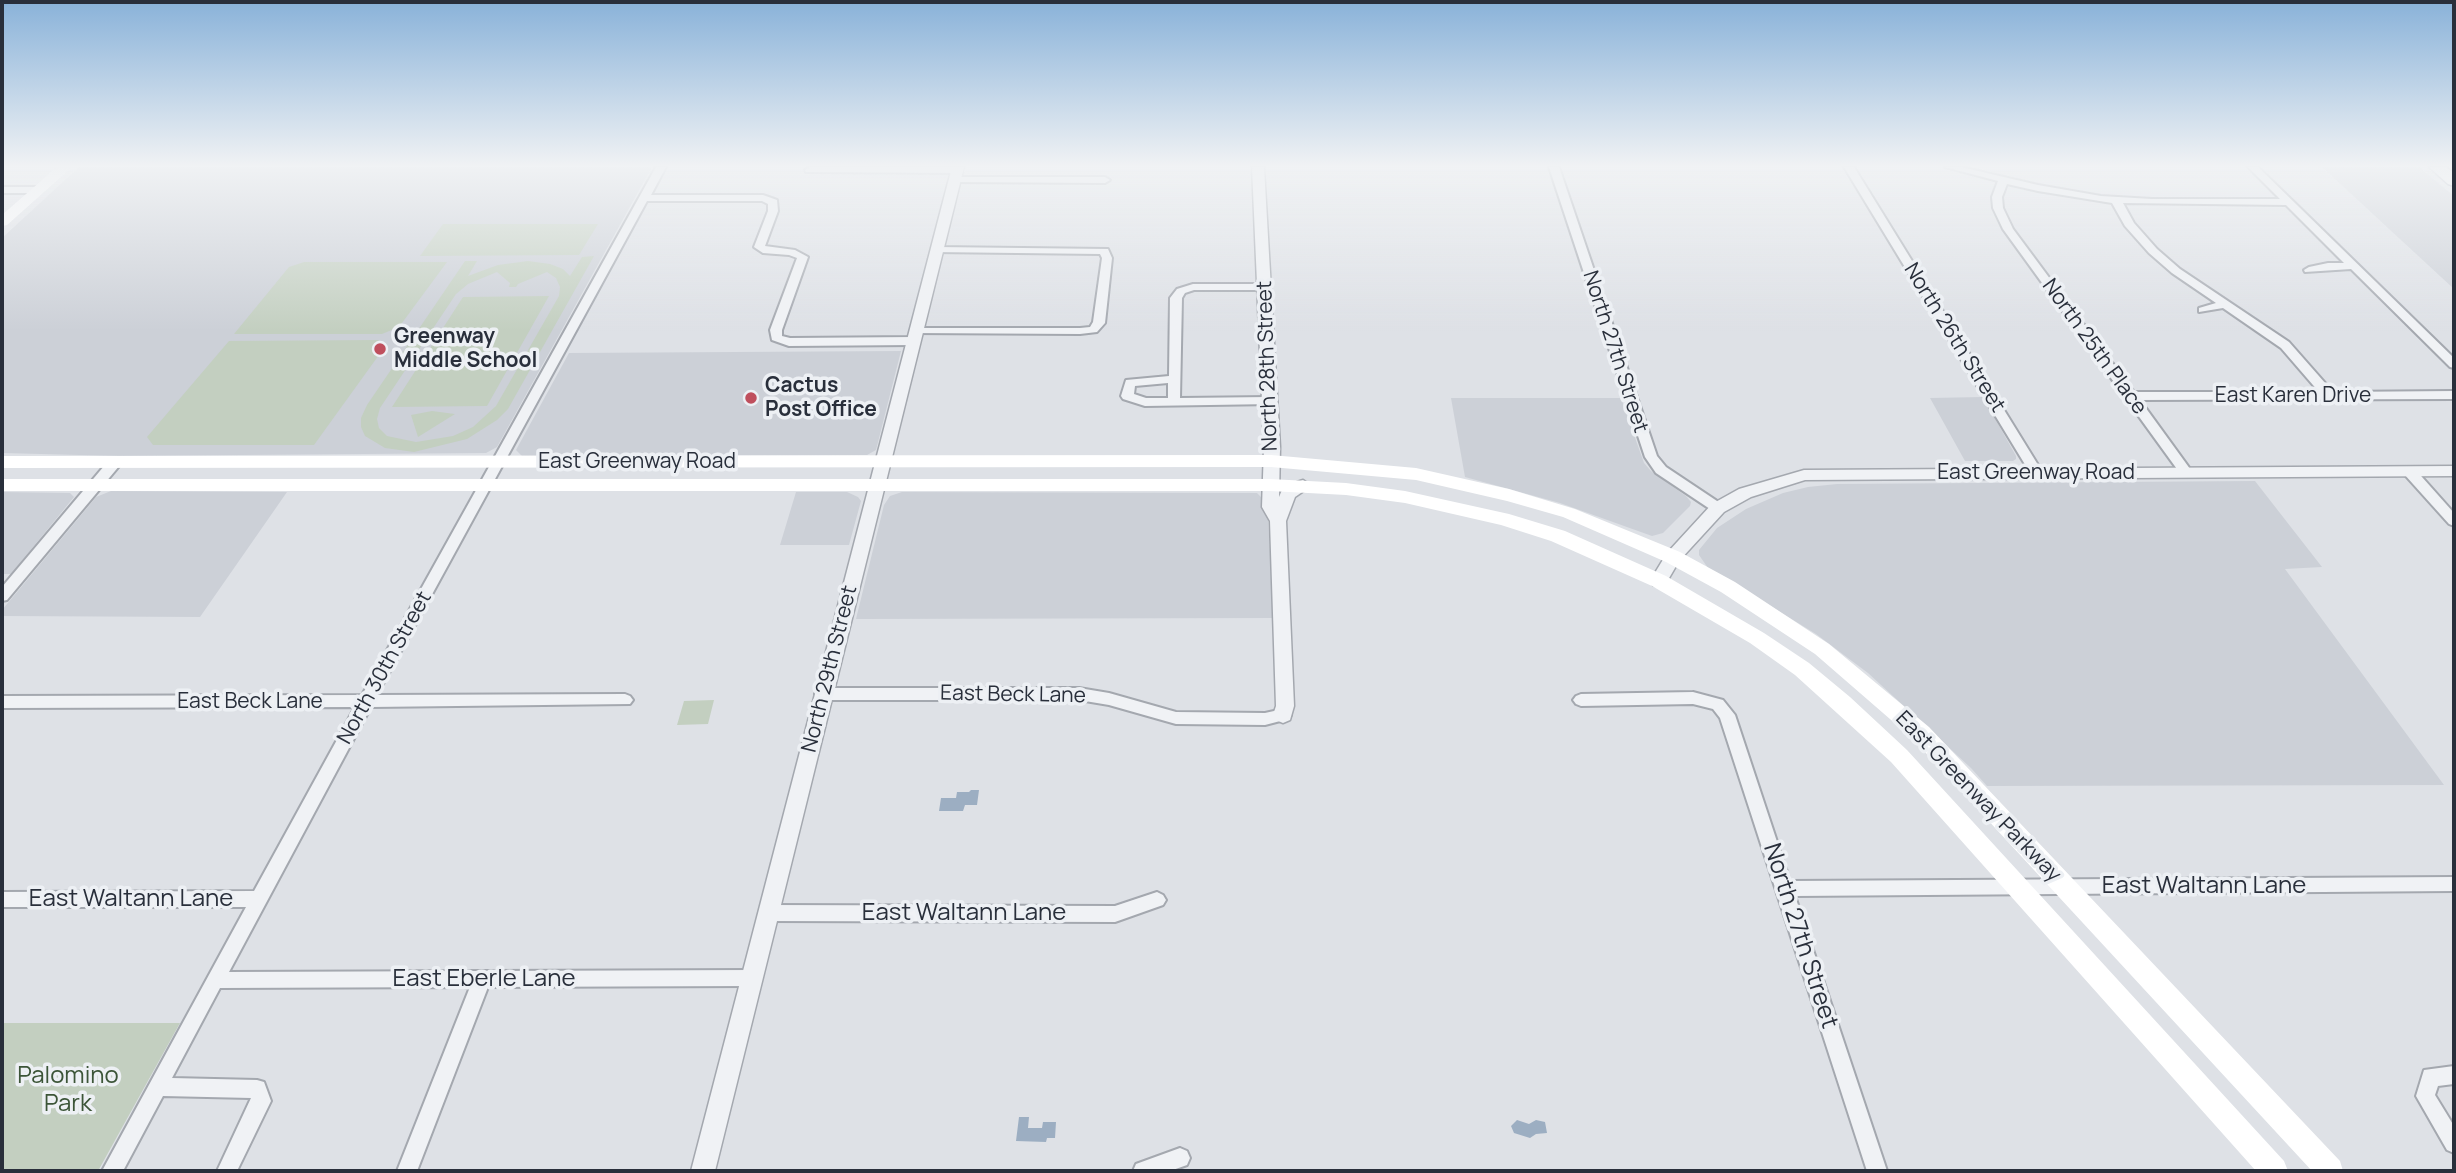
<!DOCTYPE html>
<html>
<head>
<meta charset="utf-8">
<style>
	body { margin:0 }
	#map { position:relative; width:2456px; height:1173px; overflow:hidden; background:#dee1e6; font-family:Manrope,sans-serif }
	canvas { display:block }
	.frame { position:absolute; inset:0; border:4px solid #292f3b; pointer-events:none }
</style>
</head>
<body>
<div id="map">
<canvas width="2456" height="1173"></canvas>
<div class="frame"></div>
</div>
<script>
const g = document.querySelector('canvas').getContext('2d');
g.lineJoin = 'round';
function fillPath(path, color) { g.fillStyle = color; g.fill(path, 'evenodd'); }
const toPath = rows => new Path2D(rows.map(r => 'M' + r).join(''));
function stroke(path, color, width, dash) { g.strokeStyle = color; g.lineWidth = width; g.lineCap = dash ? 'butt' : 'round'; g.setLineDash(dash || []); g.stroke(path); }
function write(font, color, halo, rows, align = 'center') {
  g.font = font + ' Manrope,sans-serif'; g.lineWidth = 7; g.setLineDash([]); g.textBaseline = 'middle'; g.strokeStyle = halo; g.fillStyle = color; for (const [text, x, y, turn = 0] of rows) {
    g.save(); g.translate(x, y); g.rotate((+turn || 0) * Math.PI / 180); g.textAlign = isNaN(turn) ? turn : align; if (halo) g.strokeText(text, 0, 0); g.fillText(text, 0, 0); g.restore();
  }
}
fillPath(toPath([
	[79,167,652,167,497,447,486,453,119,456,2,453,2,238],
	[2322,167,2419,167,2454,196,2454,289],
	[901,351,876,450,867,455,522,456,516,450,569,353],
	[1983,397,2016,456,2016,459,2013,461,1965,461,1930,398],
	[1451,398,1621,398,1644,463,1651,471,1686,496,1691,502,1690,506,1663,533,1652,536,1560,503,1465,477],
	[2255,481,2322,567,2285,569,2444,785,1987,786,1971,768,1868,673,1816,634,1708,568,1699,555,1699,550,1717,528,1746,509,1783,493,1808,487,1837,484],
	[111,491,287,492,200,617,2,616,2,610,92,502,96,497],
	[2,492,70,493,74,497,11,574,2,574],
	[796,492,847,492,858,497,861,501,849,545,780,545],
	[902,492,1257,493,1267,503,1274,618,856,619,884,505,890,496]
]), '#ccd0d7');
fillPath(toPath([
	[443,224,598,224,579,255,420,256],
	[594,256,508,409,497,420,467,439,414,452,385,448,365,436,361,427,361,418,367,405,465,261,477,261,468,276,498,265,528,261,550,264,563,269,570,276,582,257],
	[497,272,510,283,509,287,516,287,518,284,547,272,556,278,560,287,559,296,496,406,473,427,453,436,416,442,387,436,379,428,377,419,380,408,456,294,468,284],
	[304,262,447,262,399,327,382,334,234,334,289,267],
	[549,296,487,406,392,407,463,297],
	[378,340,384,348,314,445,153,445,147,437,229,341],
	[432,411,455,414,418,437,411,415],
	[714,700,708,724,677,725,684,701],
	[2,1023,180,1023,98,1171,2,1171]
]), '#c3cfc0');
fillPath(toPath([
	[971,790,979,790,977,805,965,805,963,811,939,811,941,798,956,798,957,792,969,792],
	[1019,1117,1029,1117,1028,1128,1042,1128,1043,1122,1056,1122,1055,1138,1047,1138,1046,1142,1016,1141],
	[1517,1120,1529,1124,1536,1120,1545,1122,1547,1133,1536,1134,1530,1138,1514,1133,1511,1126]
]), '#9caec2');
const minor = toPath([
	[656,167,666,167,651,195,763,195,777,200,778,211,765,246,795,250,808,257,782,330,782,336,790,338,914,337,920,341,914,345,789,346,772,340,770,330,797,258,789,255,763,253,754,247,768,211,768,204,762,201,647,201,377,695,625,694,630,696,633,700,630,704,371,707,229,972,752,970,758,972,761,978,758,984,752,986,488,987,417,1171,397,1171,470,987,220,988,172,1078,257,1080,264,1082,271,1101,237,1171,217,1171,251,1098,163,1096,123,1171,102,1171,246,907,2,907,2,892,254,891,355,707,2,708,2,696,362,695,656,167],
	[810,167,957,167,962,170,957,173,806,172,805,170,810,167],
	[1549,167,1559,167,1657,456,1666,467,1723,505,1725,508,1723,511,1713,511,1656,473,1645,457,1549,167],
	[1844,167,1854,167,2043,473,2042,476,2032,476,1844,167],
	[1945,167,1961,167,2038,185,2101,196,2152,199,2280,199,2248,167,2258,167,2454,358,2454,368,2450,367,2351,269,2305,272,2304,270,2309,267,2328,263,2344,263,2286,205,2123,203,2134,223,2157,249,2180,269,2289,342,2333,392,2454,391,2454,399,2140,400,2193,473,2187,477,2182,476,2003,229,1993,208,1992,197,1998,181,1945,167],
	[2007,184,2038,191,2112,203,2125,226,2149,253,2172,273,2216,303,2199,308,2199,312,2223,308,2281,348,2319,392,2134,392,2013,229,2003,208,2002,197,2007,184],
	[955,177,1105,177,1110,180,1105,183,951,182,951,178,955,177],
	[2,187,38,187,43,190,38,193,2,193,2,187],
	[937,247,1108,249,1112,258,1105,323,1097,332,1080,334,912,333,910,331,916,328,1080,328,1090,327,1093,322,1102,258,1100,254,933,252,933,248,937,247],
	[1193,284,1265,284,1271,287,1265,290,1194,290,1185,293,1182,298,1180,398,1270,397,1276,401,1274,404,1145,406,1123,399,1121,396,1126,380,1169,376,1170,298,1177,289,1193,284],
	[1168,383,1168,398,1146,398,1134,394,1135,386,1168,383],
	[115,458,121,462,120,465,7,600,2,601,2,587,110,459,115,458],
	[2409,467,2414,468,2454,513,2454,526,2449,524,2404,474,2403,471,2404,468,2409,467],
	[823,688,1079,688,1109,693,1176,712,1265,713,1283,709,1288,711,1291,715,1288,719,1265,725,1176,724,1109,705,1079,700,823,700,818,698,815,694,818,690,823,688],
	[1693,692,1723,700,1735,715,1790,881,2454,877,2454,891,1795,896,1887,1171,1867,1171,1720,718,1713,709,1693,704,1581,706,1576,704,1573,700,1576,696,1581,694,1693,692],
	[1157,892,1163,895,1166,900,1163,905,1115,922,769,921,763,918,760,913,763,908,769,905,1115,906,1157,892],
	[2454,1066,2454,1084,2438,1086,2435,1095,2454,1126,2454,1153,2447,1150,2416,1096,2424,1070,2454,1066],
	[1180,1148,1187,1151,1190,1158,1187,1165,1170,1171,1133,1171,1136,1164,1180,1148]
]);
const tertiary = toPath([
	[952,167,964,167,715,1171,691,1171,952,167],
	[1252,167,1264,167,1280,447,1279,497,1282,490,1297,482,1303,480,1311,486,1295,497,1286,521,1294,706,1290,720,1283,723,1276,720,1273,715,1276,706,1270,521,1262,507,1264,447,1252,167],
	[2454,466,2454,476,1805,480,1751,497,1724,512,1679,561,1665,585,1659,587,1653,585,1650,581,1667,553,1712,504,1739,489,1804,470,2454,466]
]);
const primary = toPath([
	[2429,167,2446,167,2454,173,2454,186,2448,184,2429,167]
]);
stroke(minor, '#a4a8af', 4);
stroke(tertiary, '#a4a8af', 3);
stroke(primary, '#9fa5b0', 3);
fillPath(minor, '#f0f2f5');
fillPath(tertiary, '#f0f2f5');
fillPath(toPath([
	[57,167,72,167,7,225,2,226,2,215,57,167],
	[1271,455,1416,468,1509,489,1575,509,1680,552,1735,582,1829,644,1929,727,2340,1161,2343,1171,2312,1171,1913,739,1815,654,1721,592,1666,562,1563,517,1507,501,1416,480,1271,467,2,468,2,456,1271,455],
	[2,479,1270,479,1346,483,1405,491,1509,514,1565,531,1666,576,1764,633,1809,663,1850,697,1907,750,2284,1161,2288,1171,2256,1171,1891,762,1795,675,1750,643,1652,586,1551,541,1501,525,1405,503,1346,495,1270,491,2,491,2,479]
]), '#fff');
fillPath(primary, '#fff');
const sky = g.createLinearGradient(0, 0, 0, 331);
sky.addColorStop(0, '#89b2d9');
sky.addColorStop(0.5, '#f0f2f4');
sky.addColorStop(1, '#f0f2f400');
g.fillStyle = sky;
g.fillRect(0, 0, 2456, 331);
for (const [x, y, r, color] of [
	[380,349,7,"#bf4f5d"],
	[751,398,7,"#bf4f5d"]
]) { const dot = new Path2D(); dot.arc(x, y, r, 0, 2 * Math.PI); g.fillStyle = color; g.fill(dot); stroke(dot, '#edf0f4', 2.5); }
write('bold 21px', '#292f3b', '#edf0f4', [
	["Greenway",394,337],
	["Middle School",394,361],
	["Cactus",765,386],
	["Post Office",765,410]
], 'left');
write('21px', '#292f3b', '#edf0f4', [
	["North 26th Street",1954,338,58],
	["North 25th Place",2094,347,54],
	["North 27th Street",1615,352,72],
	["North 28th Street",1268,366,-92],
	["East Karen Drive",2293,396],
	["East Greenway Road",637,462],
	["East Greenway Road",2036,473],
	["North 30th Street",385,668,-61],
	["North 29th Street",830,669,-76],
	["East Beck Lane",1013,695,1],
	["East Beck Lane",250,702],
	["East Greenway Parkway",1978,797,46]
]);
write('24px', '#292f3b', '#edf0f4', [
	["East Waltann Lane",2204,886],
	["East Waltann Lane",131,899],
	["East Waltann Lane",964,913],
	["North 27th Street",1800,936,72],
	["East Eberle Lane",484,979]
]);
write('24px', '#3c5538', '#edf0f4', [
	["Palomino",68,1076],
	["Park",68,1104]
]);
</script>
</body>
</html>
